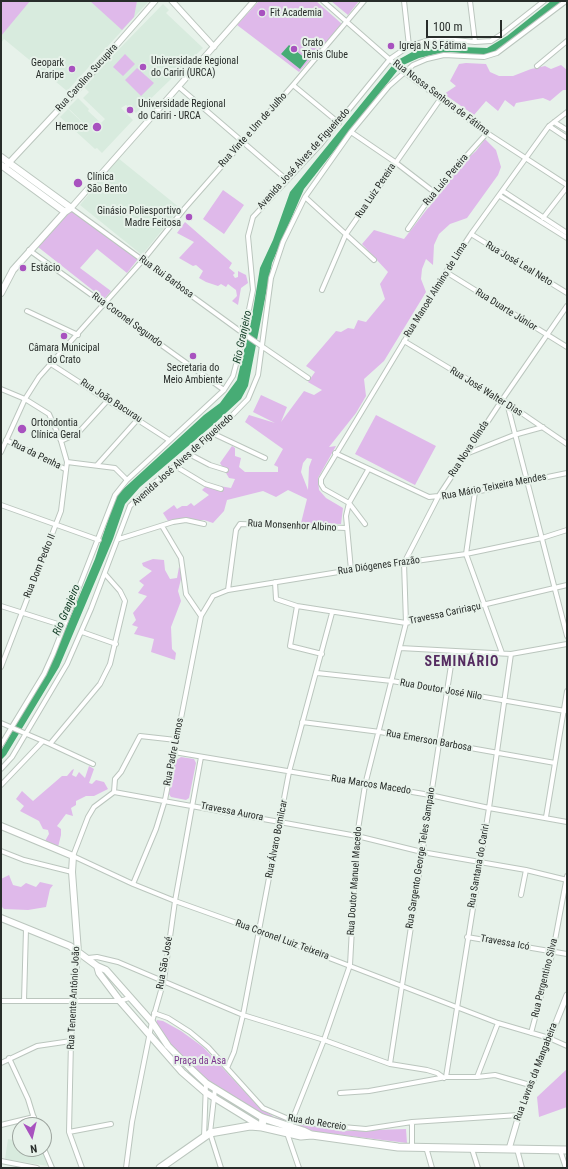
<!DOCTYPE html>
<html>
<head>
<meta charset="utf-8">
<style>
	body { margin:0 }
	#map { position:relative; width:568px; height:1169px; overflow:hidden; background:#e7f2ea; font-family:"Roboto Condensed",sans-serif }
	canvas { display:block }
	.frame { position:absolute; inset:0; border:2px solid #282d2a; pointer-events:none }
	.north { position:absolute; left:12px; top:1117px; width:40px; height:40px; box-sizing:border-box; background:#e7f2ea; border:1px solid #9ba39d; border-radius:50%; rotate:172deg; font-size:11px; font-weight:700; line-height:16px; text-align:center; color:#282d2a }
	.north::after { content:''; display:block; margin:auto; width:14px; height:18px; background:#a852bf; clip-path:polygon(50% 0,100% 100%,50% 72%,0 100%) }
	.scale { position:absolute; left:426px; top:20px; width:76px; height:18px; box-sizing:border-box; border:2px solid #282d2a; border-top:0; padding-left:5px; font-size:12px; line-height:14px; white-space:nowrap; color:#282d2a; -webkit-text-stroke:3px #e7f2ea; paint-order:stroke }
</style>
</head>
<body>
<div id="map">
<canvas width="568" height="1169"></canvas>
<div class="frame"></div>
<div class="north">N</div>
<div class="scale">100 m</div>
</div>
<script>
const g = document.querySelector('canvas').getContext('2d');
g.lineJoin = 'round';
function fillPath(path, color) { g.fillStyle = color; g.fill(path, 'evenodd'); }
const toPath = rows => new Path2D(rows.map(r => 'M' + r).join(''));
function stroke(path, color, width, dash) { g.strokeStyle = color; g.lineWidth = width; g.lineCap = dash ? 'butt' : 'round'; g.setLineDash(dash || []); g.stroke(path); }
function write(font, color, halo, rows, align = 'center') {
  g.font = font + ' "Roboto Condensed",sans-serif'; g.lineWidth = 4; g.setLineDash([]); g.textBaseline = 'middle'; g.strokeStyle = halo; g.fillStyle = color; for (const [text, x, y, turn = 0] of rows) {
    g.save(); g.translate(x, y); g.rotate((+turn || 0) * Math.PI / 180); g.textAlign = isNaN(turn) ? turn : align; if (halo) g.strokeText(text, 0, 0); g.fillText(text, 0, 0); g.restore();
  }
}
fillPath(toPath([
	[1,1,149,1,67,91,4,39,1,43],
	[163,4,169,10,166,13,203,48,136,113,126,105,121,108,133,120,102,153,97,148,95,149,60,117,68,109,96,135,68,108,78,98,89,109,88,111,101,123,105,119,83,98,89,92,83,86],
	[118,158,180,208,142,255,80,205],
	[8,1139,20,1141,20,1149,41,1149,48,1166,5,1159]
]), '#d8ebde');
fillPath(toPath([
	[1,1,30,1,1,36],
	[90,1,137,1,134,17,122,30],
	[259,1,316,1,342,24,299,72,237,25],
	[331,1,359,1,348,15],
	[125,54,135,64,123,76,113,67],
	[466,63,486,64,490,72,499,76,513,76,531,69,545,66,551,69,561,65,567,70,567,90,563,90,550,101,543,98,516,103,514,107,505,100,498,111,486,101,474,115,444,94,456,86,450,81,459,64],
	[137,68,154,83,141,96,125,80],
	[485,139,496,150,501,167,498,175,467,218,450,224,439,234,434,245,433,265,426,259,422,269,421,279,426,292,384,361,364,379,366,396,356,413,329,447,336,446,318,478,319,490,326,498,343,508,341,524,301,523,307,499,288,490,276,497,263,491,227,500,224,511,213,523,204,520,168,521,163,513,174,505,177,509,182,506,187,506,191,503,194,506,209,495,202,490,208,484,231,488,235,479,229,478,220,463,232,446,235,448,235,456,241,458,239,467,245,472,278,472,278,467,274,465,283,449,245,422,249,415,275,423,253,412,261,395,287,407,281,422,304,391,314,395,322,390,308,382,315,372,306,366,336,331,341,332,348,328,354,329,358,320,366,322,385,299,380,284,388,272,362,244,374,230,404,239,438,195,466,160,476,151],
	[307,458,312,459,309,467,308,490,301,472,303,463],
	[223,190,244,205,224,234,203,219],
	[71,210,138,259,127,273,97,249,80,268,111,291,104,299,38,247],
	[185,222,232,263,229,268,235,273,233,275,235,278,238,277,238,271,246,275,248,283,241,288,238,305,232,301,237,296,236,290,228,284,226,287,221,284,218,286,206,282,199,278,203,271,196,265,193,266,179,258,194,242,177,233],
	[376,415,436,446,415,485,355,454],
	[153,559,164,560,165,570,170,579,177,578,179,567,183,571,178,591,181,601,171,627,172,649,176,653,175,660,151,652,154,639,134,634,138,627,132,625,136,620,133,613,147,596,138,593,144,585,139,581,152,571,143,566,142,563],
	[181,757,194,759,196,763,189,798,186,800,171,797,169,794,176,760],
	[89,766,94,769,89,783,92,784,96,780,104,782,108,789,94,796,86,796,76,801,76,805,71,808,73,816,66,814,57,826,61,829,61,835,58,847,45,841,49,834,48,830,43,829,39,821,20,811,24,806,16,799,22,791,33,801,62,776,67,776,72,770,74,769,72,775,76,777,79,772,85,778],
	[9,875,13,885,21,887,26,883,36,887,40,882,53,885,50,889,46,907,28,910,4,909,1,906,1,879],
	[157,1020,163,1021,181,1031,203,1047,258,1106,274,1117,284,1119,282,1123,266,1118,213,1087,192,1069,155,1027],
	[567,1069,567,1107,539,1117,537,1097],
	[294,1124,345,1131,406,1129,407,1143,318,1132,293,1127]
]), '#dfb9ea');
fillPath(toPath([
	[551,1,562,1,523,33,502,48,491,54,481,55,450,52,436,54,419,58,401,66,304,189,272,263,248,386,241,399,214,424,140,487,125,504,113,539,59,667,6,755,1,760,1,751,51,663,95,559,115,499,120,492,204,415,220,403,237,380,252,316,260,268,273,240,290,192,396,61,414,51,435,46,487,48,507,36],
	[289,45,307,60,300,69,281,54]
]), '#47ac75');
const minor = toPath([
	[323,1,404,72,487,133,567,185],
	[404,1,409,46],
	[470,1,475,42],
	[537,66,567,41],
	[293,85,339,123],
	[179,87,287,180],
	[554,122,567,130],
	[549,126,567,138],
	[351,132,395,162,434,192],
	[503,191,567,233],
	[500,196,567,238],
	[305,197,374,260],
	[71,208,244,334,308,378],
	[543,218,567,187],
	[408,229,434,192,487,133],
	[471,234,567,293],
	[29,250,224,390],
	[446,272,567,347],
	[322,290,346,234,441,98],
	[27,311,78,335],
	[404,341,507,403,567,444],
	[51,364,169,440],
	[1,389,25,399,49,414,61,441,67,462,61,511,1,667],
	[507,403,567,636],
	[214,434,265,458],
	[6,440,65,469],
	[61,441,78,433,108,400],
	[1,452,25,399,39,377,143,260,185,208,293,85,364,1],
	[335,453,429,497,475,492,567,473],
	[189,454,210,465,226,470],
	[466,454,514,435,543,427],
	[67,462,115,468,127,480],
	[97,465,138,419],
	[175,466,205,484,221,489],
	[475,492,466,554,502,653],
	[1,505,99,540],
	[365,524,349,503,324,489,321,484,321,479,446,272,471,234,549,126,567,112],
	[162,526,181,558,186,594,201,616],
	[119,539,173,522,186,520,204,524],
	[351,570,346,516,349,503,368,470],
	[275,582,276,599,297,606,406,623,567,585],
	[228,590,236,530,240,524,346,528],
	[1,606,64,626],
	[297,606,290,646,322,654],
	[82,632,116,644],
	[400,648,511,654,567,644],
	[317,673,392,681,565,711],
	[302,722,380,732,555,763],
	[1,723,50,744,100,684,110,664,125,601,120,591,105,574],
	[50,744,93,764],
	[1,745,44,674,53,654,115,495,127,480,224,390,233,376,244,334,253,290,248,236,253,217,320,145,390,59,409,46,430,40,445,39,475,42,491,41,502,34,544,1],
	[174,752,430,795,489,808,567,822],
	[1,769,12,757,67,664,91,609,130,506,153,484,214,434,248,399,258,375,271,278,283,242,305,197,351,132,389,86,413,65,427,59,444,55,484,57,497,53,566,1],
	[1,785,43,741],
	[114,792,94,807,88,817,73,856,133,884,175,901,259,931,498,1023,549,1038,567,1046],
	[114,792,357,836,422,852,526,870,567,880],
	[114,792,115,779,121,772,140,736,176,740],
	[546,817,567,691],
	[1,851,24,860,72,872],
	[133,884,156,829,165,800,201,616,213,596,228,590,351,570,466,554,542,538,567,530],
	[521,895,526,870],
	[467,937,567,954],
	[78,952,71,1041,69,1132,82,1168],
	[88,958,97,957,118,962,243,1015,324,1040,390,1064,427,1070,437,1073,444,1078],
	[1,1001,120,1001,129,998],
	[24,1001,26,929],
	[154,1013,168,1018,190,1032,208,1047,263,1108,291,1120,331,1126,366,1129,412,1122,519,1115],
	[531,1033,553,951,567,876],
	[9,1058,28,1099,36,1125],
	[1,1063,37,1046,71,1041],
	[390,1064,453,652],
	[227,1068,234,1052,243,1015,289,772,332,613],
	[446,1077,489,808,511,654],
	[477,1077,498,1023],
	[215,1089,210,1133,221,1168],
	[340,1093,369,1091,446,1077,477,1077,495,1075,530,1085],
	[1,1125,34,1117],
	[69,1132,111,1124],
	[204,1137,206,1083],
	[412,1145,412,1122],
	[426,1147,432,1168],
	[44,1149,52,1168],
	[472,1149,478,1168],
	[517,1149,522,1168],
	[560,1150,566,1168],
	[1,1161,37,1168],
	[126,1168,132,1122,152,1022,164,980,175,901,201,757],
	[299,1168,287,1133,324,1040,350,965,357,836,365,785,406,623,404,563,438,497,502,400,567,306]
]);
const tertiary = toPath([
	[172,1,214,47],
	[7,165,77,90,155,1],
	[71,208,254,1],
	[509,1149,519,1115,567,995]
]);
const secondary = toPath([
	[1,157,71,208,65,212,13,270,1,293],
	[1,165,65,212],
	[1,826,73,856,72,872,78,952],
	[1,918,70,946,97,966,106,970,152,1022,168,1046,191,1069,206,1083,263,1118],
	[97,966,99,973,120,1001,182,1072,205,1092,262,1127]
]);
const trunk = toPath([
	[262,1127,263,1118,303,1131,311,1135],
	[160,1168,210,1133,250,1126,262,1127,301,1136,312,1135,398,1147,567,1150]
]);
stroke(minor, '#bbc6be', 6);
stroke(tertiary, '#bbc6be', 7);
stroke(secondary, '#bbc6be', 8);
stroke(trunk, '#bbc6be', 9);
stroke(minor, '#fff', 4);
stroke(tertiary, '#fff', 5);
stroke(secondary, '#fff', 6);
stroke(trunk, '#fff', 7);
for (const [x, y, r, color] of [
	[262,13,4,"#a852bf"],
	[391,46,4,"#a852bf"],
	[294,49,4,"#a852bf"],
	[143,67,4,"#a852bf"],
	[72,69,4,"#a852bf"],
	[130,110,4,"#a852bf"],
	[97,127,5,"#a852bf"],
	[78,183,5,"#a852bf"],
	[189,217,4,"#a852bf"],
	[23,268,4,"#a852bf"],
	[64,336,4,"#a852bf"],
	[193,356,4,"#a852bf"],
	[22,429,5,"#a852bf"]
]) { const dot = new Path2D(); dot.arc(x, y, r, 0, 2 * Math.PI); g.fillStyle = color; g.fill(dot); stroke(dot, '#e7f2ea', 1.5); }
write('10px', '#282d2a', '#e7f2ea', [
	["Fit Academia",270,13],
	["Crato",302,43],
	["Tênis Clube",302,55],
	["Igreja N S Fátima",399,46],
	["Universidade Regional",151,61],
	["do Cariri (URCA)",151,73],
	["Geopark",64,63,"right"],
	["Araripe",64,75,"right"],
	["Universidade Regional",138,104],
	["do Cariri - URCA",138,116],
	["Hemoce",88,127,"right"],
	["Clínica",87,177],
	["São Bento",87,189],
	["Ginásio Poliesportivo",181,211,"right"],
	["Madre Feitosa",181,223,"right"],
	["Estácio",31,268],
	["Câmara Municipal",64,348,"center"],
	["do Crato",64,360,"center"],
	["Secretaria do",193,368,"center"],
	["Meio Ambiente",193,380,"center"],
	["Ortondontia",31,423],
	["Clínica Geral",31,435]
], 'left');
write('10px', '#282d2a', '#e7f2ea', [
	["Rua Carolino Sucupira",87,78,-48],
	["Rua Nossa Senhora de Fátima",441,98,37],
	["Rua Vinte e Um de Julho",253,130,-48],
	["Avenida José Alves de Figueiredo",304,159,-48],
	["Rua Luís Pereira",446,180,-50],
	["Rua Luiz Pereira",376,191,-56],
	["Rua José Leal Neto",519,264,31],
	["Rua Rui Barbosa",166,277,36],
	["Rua Manoel Almino de Lima",436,290,-58],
	["Rua Duarte Júnior",506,310,32],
	["Rua Coronel Segundo",127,320,36],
	["Rua José Walter Dias",486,392,32],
	["Rua João Bacurau",111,401,33],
	["Rua Nova Olinda",469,449,-57],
	["Rua da Penha",36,455,26],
	["Avenida José Alves de Figueiredo",183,460,-42],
	["Rua Mário Teixeira Mendes",494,487,-11],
	["Rua Monsenhor Albino",292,526,3],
	["Rua Dom Pedro II",40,566,-68],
	["Rua Diógenes Frazão",379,566,-8],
	["Travessa Caririaçu",445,614,-12],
	["Rua Doutor José Nilo",441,690,10],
	["Rua Emerson Barbosa",429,741,10],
	["Rua Padre Lemos",174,752,-79],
	["Rua Marcos Macedo",371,785,9],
	["Travessa Aurora",232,812,11],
	["Rua Álvaro Bomilcar",277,839,-79],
	["Rua Sargento George Teles Sampaio",421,858,-81],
	["Rua Santana do Cariri",479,866,-80],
	["Rua Doutor Manuel Macedo",355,881,-86],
	["Rua Coronel Luiz Teixeira",282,940,20],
	["Travessa Icó",505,943,10],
	["Rua São José",165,963,-80],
	["Rua Pergentino Silva",545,978,-76],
	["Rua Tenente Antônio João",74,998,-87],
	["Rua Lavras da Mangabeira",536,1072,-69],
	["Rua do Recreio",317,1123,9]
]);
write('10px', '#7a328d', '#e7f2ea', [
	["Praça da Asa",200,1061]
]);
write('italic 11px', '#0f3a23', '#e7f2ea', [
	["Rio Granjeiro",243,337,-78],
	["Rio Granjeiro",67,610,-67]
]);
g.letterSpacing = '1px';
write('bold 14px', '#552c61', '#e7f2ea', [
	["SEMINÁRIO",462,662]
]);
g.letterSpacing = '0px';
</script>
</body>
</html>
